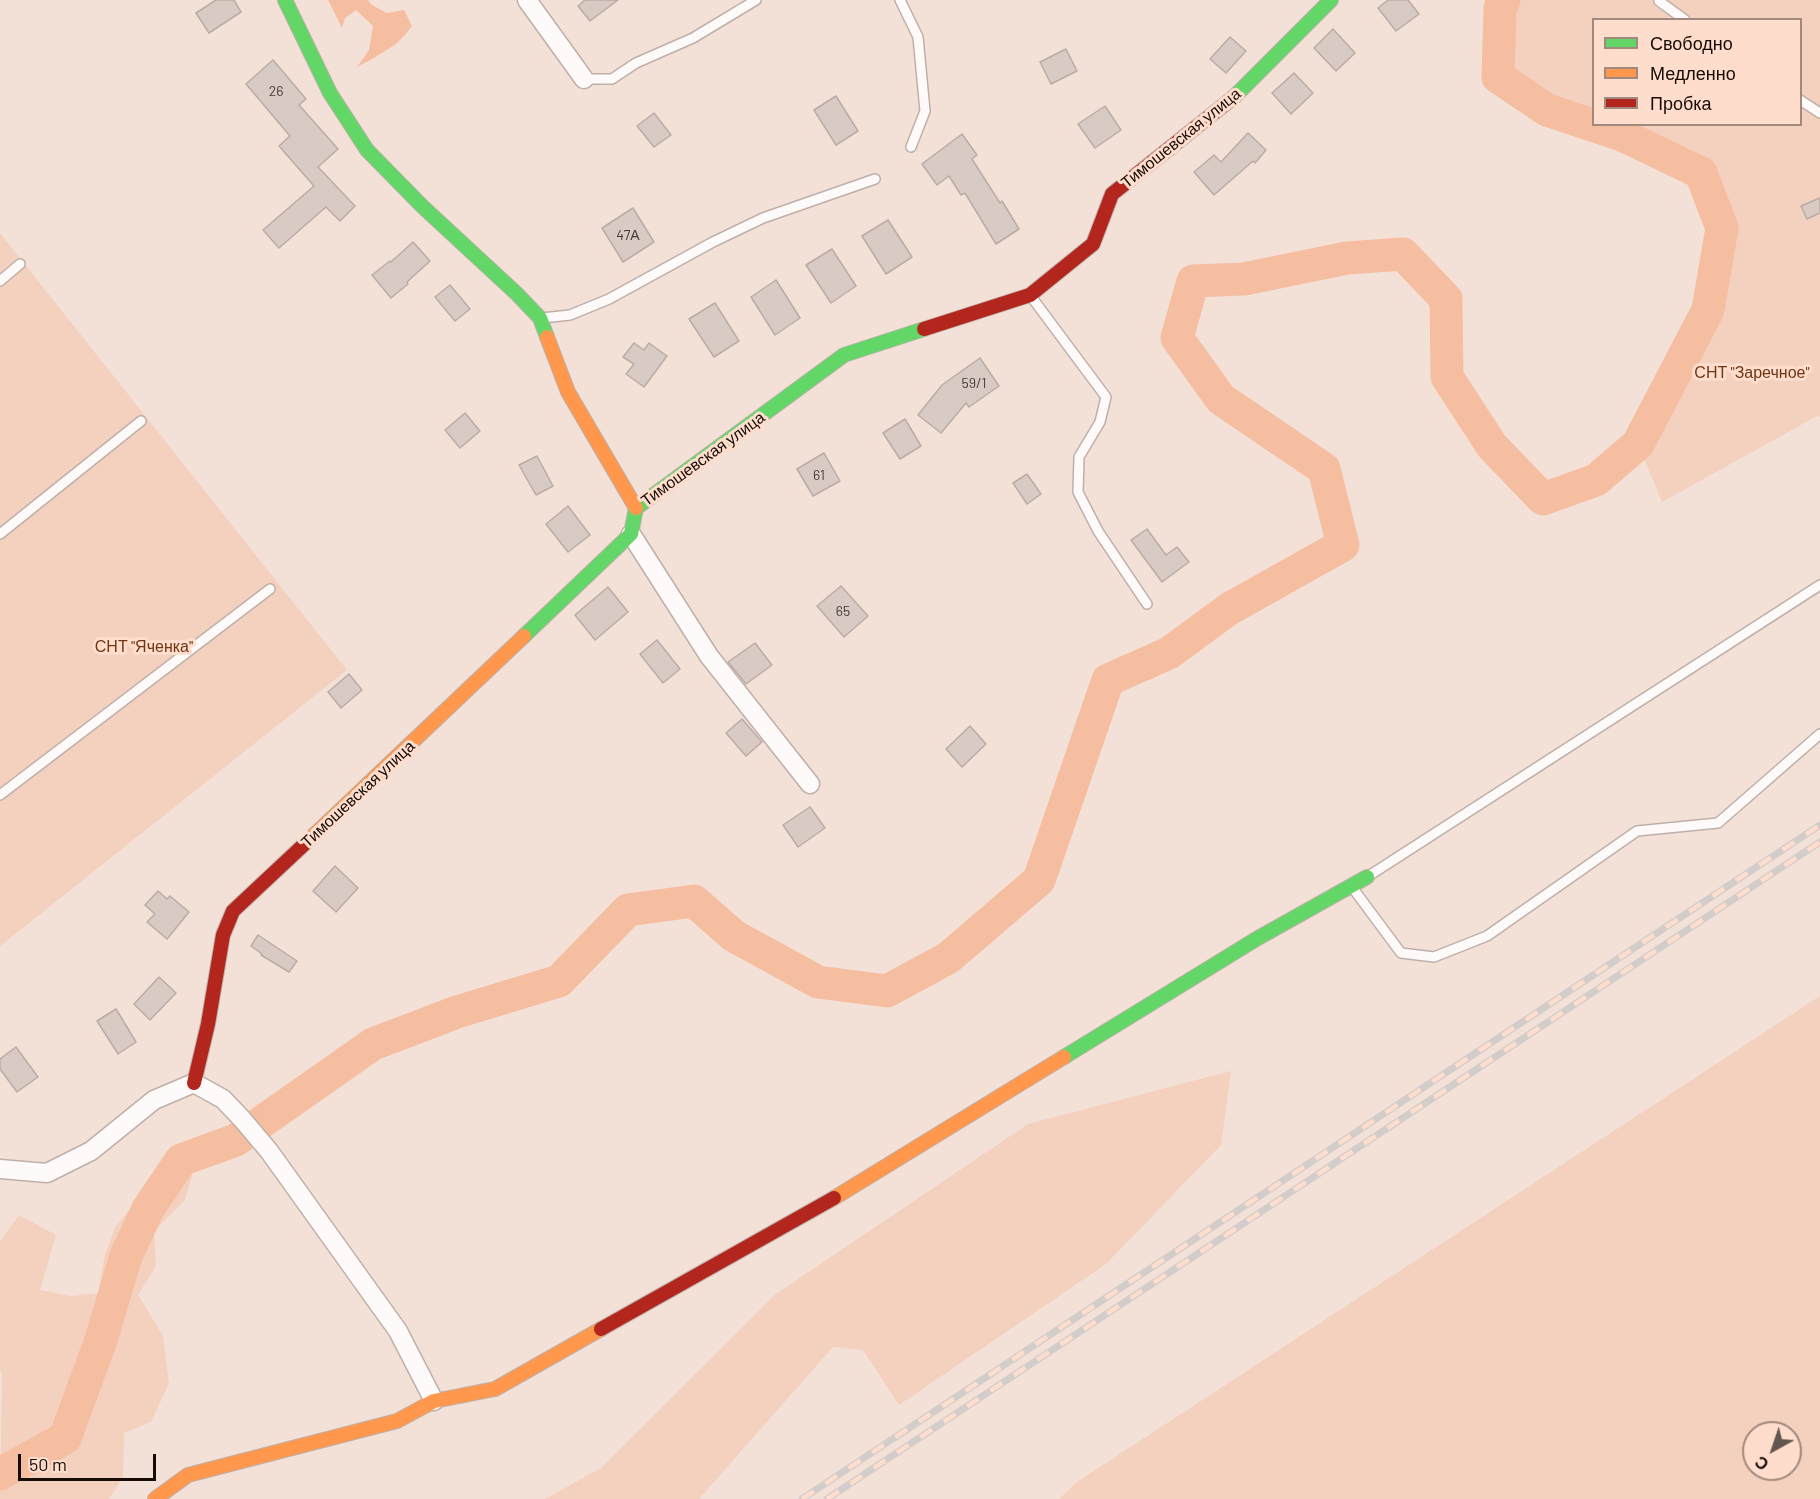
<!DOCTYPE html>
<html>
<head>
<meta charset="utf-8">
<style>
	body { margin:0 }
	#map { position:relative; width:1820px; height:1499px; overflow:hidden; background:#f3e1d8; font-family:Barlow,sans-serif }
	canvas { display:block }
	.legend { position:absolute; left:1592px; top:18px; width:210px; height:108px; box-sizing:border-box; background:#fdc; border:2px solid #a2897d; margin:0; padding:8px 10px; list-style:none; font-size:18px; color:#160b06 }
	.legend li { display:flex; align-items:center; gap:12px; height:30px }
	.legend b { width:30px; border:2px solid #a2897d }
	.north { position:absolute; left:1742px; top:1421px; width:60px; height:60px; box-sizing:border-box; background:#fdc; border:2px solid #a2897d; border-radius:50%; rotate:220deg; font-size:16px; font-weight:700; line-height:24px; text-align:center; color:#160b06 }
	.north::after { content:''; display:block; margin:auto; width:21px; height:27px; background:#635650; clip-path:polygon(50% 0,100% 100%,50% 72%,0 100%) }
	.scale { position:absolute; left:18px; top:1454px; width:138px; height:27px; box-sizing:border-box; border:3px solid #160b06; border-top:0; padding-left:8px; font-size:18px; line-height:21px; white-space:nowrap; color:#160b06; -webkit-text-stroke:4px #fdc; paint-order:stroke }
</style>
</head>
<body>
<div id="map">
<canvas width="1820" height="1499"></canvas>
<ul class="legend">
<li><b style="height:8px;background:#63d668"></b>Свободно</li>
<li><b style="height:8px;background:#ff974d"></b>Медленно</li>
<li><b style="height:8px;background:#b3261e"></b>Пробка</li>
</ul>
<div class="north">С</div>
<div class="scale">50 m</div>
</div>
<script>
const g = document.querySelector('canvas').getContext('2d');
g.lineJoin = 'round';
function fillPath(path, color) { g.fillStyle = color; g.fill(path, 'evenodd'); }
const toPath = rows => new Path2D(rows.map(r => 'M' + r).join(''));
function stroke(path, color, width, dash) { g.strokeStyle = color; g.lineWidth = width; g.lineCap = dash ? 'butt' : 'round'; g.setLineDash(dash || []); g.stroke(path); }
function write(font, color, halo, rows, align = 'center') {
  g.font = font + ' Barlow,sans-serif'; g.lineWidth = 6; g.setLineDash([]); g.textBaseline = 'middle'; g.strokeStyle = halo; g.fillStyle = color; for (const [text, x, y, turn = 0] of rows) {
    g.save(); g.translate(x, y); g.rotate((+turn || 0) * Math.PI / 180); g.textAlign = isNaN(turn) ? turn : align; if (halo) g.strokeText(text, 0, 0); g.fillText(text, 0, 0); g.restore();
  }
}
fillPath(toPath([
	[1504,0,1820,0,1820,417,1817,416,1662,502,1638,444,1708,310,1722,228,1701,173,1622,135,1547,110,1498,77,1500,8],
	[1594,20,1800,20,1800,124,1594,124],
	[0,233,347,670,0,946],
	[1820,996,1820,1499,1059,1499,1077,1482],
	[1754,1433,1790,1433,1790,1469,1754,1469],
	[1231,1071,1221,1145,1106,1264,899,1405,863,1350,833,1347,699,1499,545,1499,601,1468,776,1294,1028,1124],
	[194,1169,185,1200,154,1231,156,1266,138,1295,163,1336,169,1383,151,1422,124,1433,123,1477,109,1499,0,1499,2,1373,0,1371,0,1242,19,1215,56,1235,40,1290,70,1296,98,1293,105,1254,115,1228,137,1200]
]), '#f4d0be');
fillPath(toPath([
	[328,0,368,0,372,5,387,13,404,10,412,26,404,36,396,44,374,58,357,67,369,50,373,26,356,10,345,18,342,28]
]), '#f6bea1');
stroke(toPath([
	[0,1474,65,1438,101,1340,126,1256,148,1209,181,1160,236,1140,373,1044,457,1012,559,981,628,910,694,901,734,936,818,982,887,991,948,958,1039,880,1108,680,1169,653,1229,609,1343,545,1324,469,1221,399,1177,338,1193,281,1244,279,1347,258,1403,254,1446,299,1447,377,1492,446,1543,499,1596,480,1638,444,1708,310,1722,228,1701,173,1622,135,1547,110,1498,77,1500,8,1504,0]
]), '#f6bea1', 33);
const building = toPath([
	[216,0,234,0,241,12,209,33,196,13,216,0],
	[585,0,618,0,590,21,578,6,585,0],
	[1388,0,1408,0,1419,14,1396,31,1378,8,1388,0],
	[1333,29,1355,53,1336,71,1314,48,1333,29],
	[1230,37,1246,51,1226,73,1210,59,1230,37],
	[1066,49,1077,71,1051,84,1040,62,1066,49],
	[273,60,306,99,299,105,338,149,318,167,355,206,340,221,326,207,279,248,263,230,314,186,279,146,290,136,246,84,273,60],
	[1294,73,1313,93,1291,114,1272,93,1294,73],
	[836,96,858,131,836,145,814,110,836,96],
	[1105,106,1121,130,1095,148,1078,124,1105,106],
	[654,113,671,135,654,147,637,126,654,113],
	[1248,133,1266,150,1255,163,1253,161,1214,195,1194,172,1214,155,1221,162,1248,133],
	[962,134,977,155,972,159,1000,203,1002,201,1019,229,996,244,965,193,961,195,949,176,937,185,922,164,962,134],
	[1820,198,1820,213,1807,219,1801,206,1820,198],
	[633,208,654,242,623,262,602,228,633,208],
	[888,220,912,257,886,274,862,236,888,220],
	[413,242,430,261,407,282,408,284,391,298,372,275,390,261,391,262,413,242],
	[832,249,856,286,831,303,806,265,832,249],
	[776,280,800,318,775,335,751,297,776,280],
	[450,285,470,309,455,321,435,297,450,285],
	[715,303,739,341,714,357,689,319,715,303],
	[634,343,644,350,649,343,667,356,644,387,626,374,634,364,623,357,634,343],
	[980,358,999,386,969,407,966,403,941,433,918,415,942,385,980,358],
	[465,413,480,431,460,448,445,430,465,413],
	[905,419,921,446,900,459,883,433,905,419],
	[824,453,840,481,813,496,797,469,824,453],
	[537,456,553,486,536,495,519,465,537,456],
	[1027,474,1041,494,1027,504,1013,483,1027,474],
	[568,506,590,535,568,552,546,524,568,506],
	[1147,529,1166,555,1177,547,1189,562,1162,582,1131,540,1147,529],
	[841,586,868,616,844,637,817,606,841,586],
	[608,587,628,612,595,640,575,615,608,587],
	[657,640,680,669,663,683,640,654,657,640],
	[755,643,772,665,746,684,728,662,755,643],
	[349,674,362,690,341,708,328,692,349,674],
	[742,719,762,742,746,756,726,733,742,719],
	[970,726,986,744,962,767,946,749,970,726],
	[810,807,825,828,798,847,783,825,810,807],
	[335,866,358,888,336,912,313,891,335,866],
	[158,891,167,899,170,896,189,912,167,939,147,922,155,914,145,905,158,891],
	[258,935,297,961,289,972,261,955,262,954,251,946,258,935],
	[159,977,176,993,150,1020,134,1004,159,977],
	[116,1009,136,1042,118,1054,97,1021,116,1009],
	[16,1047,38,1077,17,1092,0,1069,0,1059,16,1047]
]);
fillPath(building, '#d9cac4');
stroke(building, '#baaca5', 1.5);
const lane = toPath([
	[900,0,918,37,920,58,925,111,911,147],
	[1659,1,1685,20],
	[584,79,612,79,636,63,693,38,756,0],
	[1800,100,1820,113],
	[0,281,20,264],
	[1030,295,1106,397,1100,422,1079,457,1078,492,1098,531,1147,604],
	[542,318,570,315,609,299,713,242,763,218,875,179],
	[0,534,141,421],
	[0,795,270,589],
	[1367,877,1820,585],
	[1352,887,1401,953,1434,957,1487,936,1637,831,1718,823,1820,734]
]);
const street = toPath([
	[527,0,584,79],
	[631,534,709,656,810,784],
	[0,1169,47,1173,91,1151,154,1100,194,1083,223,1099,242,1119,269,1151,398,1331,434,1401]
]);
const fast = toPath([
	[285,0,330,93,367,150,423,207,517,294,540,318,547,337],
	[1234,97,1331,0],
	[524,636,631,534,636,508,844,355,924,329],
	[1064,1057,1258,938,1367,877]
]);
const slow = toPath([
	[547,337,568,392,636,508],
	[311,838,524,636],
	[834,1198,1064,1057],
	[155,1499,188,1475,397,1421,434,1401,495,1389,601,1329]
]);
const jam = toPath([
	[924,329,1030,295,1093,244,1112,194,1234,97],
	[194,1083,208,1024,223,935,233,911,311,838],
	[601,1329,834,1198]
]);
stroke(lane, '#beb0a9', 12);
stroke(street, '#beb0a9', 21);
stroke(fast, '#beb0a9', 16);
stroke(slow, '#beb0a9', 16);
stroke(jam, '#beb0a9', 16);
stroke(lane, '#fdfaf9', 9);
stroke(street, '#fdfaf9', 18);
stroke(fast, '#63d668', 14);
stroke(slow, '#ff974d', 14);
stroke(jam, '#b3261e', 14);
const rail = toPath([
	[802,1499,1820,825],
	[827,1499,1820,842]
]);
stroke(rail, '#d2cdca', 7);
stroke(rail, '#fdc', 4.5, [14]);
write('14px', '#473b36', null, [
	["26",276,91],
	["47А",628,235],
	["59/1",974,383],
	["61",819,475],
	["65",843,611]
]);
write('16px', '#160b06', '#fdc', [
	["Тимошевская улица",1181,138,-39],
	["Тимошевская улица",703,459,-36],
	["Тимошевская улица",358,794,-43]
]);
write('16px', '#6e3614', '#fdc', [
	["СНТ \"Заречное\"",1752,373],
	["СНТ \"Яченка\"",144,647]
]);
</script>
</body>
</html>
